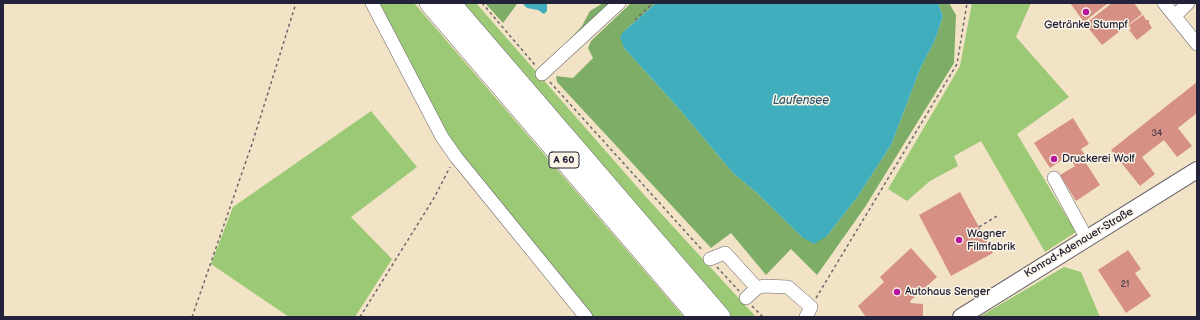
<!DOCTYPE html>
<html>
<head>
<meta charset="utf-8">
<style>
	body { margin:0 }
	#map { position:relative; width:1200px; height:320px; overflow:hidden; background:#f2e3c6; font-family:"Balsamiq Sans",sans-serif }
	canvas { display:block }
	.frame { position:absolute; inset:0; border:4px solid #22223b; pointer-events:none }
</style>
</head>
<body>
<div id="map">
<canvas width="1200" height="320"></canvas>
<div class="frame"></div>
</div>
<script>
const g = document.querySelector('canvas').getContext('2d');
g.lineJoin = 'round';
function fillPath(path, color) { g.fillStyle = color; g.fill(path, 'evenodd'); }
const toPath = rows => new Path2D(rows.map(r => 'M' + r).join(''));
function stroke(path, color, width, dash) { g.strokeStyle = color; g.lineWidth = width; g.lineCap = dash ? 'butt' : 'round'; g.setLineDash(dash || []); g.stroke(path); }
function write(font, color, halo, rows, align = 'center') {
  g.font = font + ' "Balsamiq Sans",sans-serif'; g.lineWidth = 3; g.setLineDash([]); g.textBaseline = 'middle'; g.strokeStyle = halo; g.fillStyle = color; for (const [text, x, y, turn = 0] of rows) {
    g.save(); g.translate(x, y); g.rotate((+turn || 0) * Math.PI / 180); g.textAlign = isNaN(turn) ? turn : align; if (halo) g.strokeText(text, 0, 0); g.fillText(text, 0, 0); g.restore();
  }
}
fillPath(toPath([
	[372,3,414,3,684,317,586,317,456,157],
	[459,3,476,3,646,197,756,317,731,317],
	[972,3,1031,3,1016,37,1069,97,1017,134,1076,232,1045,252,981,141,954,156,958,166,930,181,907,201,888,189,960,66],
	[371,111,417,167,351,217,392,259,355,317,289,317,211,264,233,207],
	[1064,267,1081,272,1100,317,979,317]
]), '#9cc976');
fillPath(toPath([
	[485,3,516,3,517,4,503,23],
	[603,3,616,3,576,41,570,39,582,26,590,11],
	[631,3,656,3,623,32,624,48,681,111,733,173,757,193,802,237,827,236,858,196,891,145,921,67,935,40,943,16,938,3,949,3,956,15,954,63,865,207,817,275,791,249,766,275,731,233,711,248,557,82,556,76,573,78,593,58,588,48,591,41]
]), '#7dad67');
fillPath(toPath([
	[522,3,547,3,547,11,544,14,538,10,527,8],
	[656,3,938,3,943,16,935,40,921,67,891,145,858,196,827,236,814,244,802,237,757,193,733,173,681,111,624,48,620,37,623,32]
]), '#40aebd');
fillPath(toPath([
	[1070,3,1108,3,1084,22],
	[1112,3,1134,3,1142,14,1102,45,1085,24],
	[1143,15,1146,20,1149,20,1149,23,1152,28,1137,40,1129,30,1131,29,1129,25],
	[1197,82,1197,113,1178,128,1192,146,1177,157,1164,140,1142,157,1155,174,1140,186,1111,150],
	[1073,118,1089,144,1081,149,1087,158,1084,160,1100,185,1076,201,1060,175,1075,166,1068,156,1050,168,1034,143],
	[960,192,993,253,951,276,919,215],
	[911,248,937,277,910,301,911,303,923,304,923,317,866,317,858,306,884,282,880,277],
	[1128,250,1141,269,1135,273,1151,296,1126,313,1098,270]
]), '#d69086');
const minor = toPath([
	[372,3,442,137,456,157,586,317],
	[1164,3,1197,44],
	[1175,16,1188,3],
	[542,74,619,3],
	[1054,178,1087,239],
	[710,259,725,253,757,288],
	[746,298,757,288,764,286,788,287,811,307,806,317]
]);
const major = toPath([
	[961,317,1197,170]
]);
const highway = toPath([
	[429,3,698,317],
	[451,3,721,317]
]);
stroke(minor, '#6b666c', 14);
stroke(major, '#6b666c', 18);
stroke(highway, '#6b666c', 20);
stroke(toPath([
	[482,3,535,65],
	[635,20,653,3],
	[550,82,703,251],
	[979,227,997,216],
	[717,267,739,291],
	[816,298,957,64,967,3],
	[752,306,763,317],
	[192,317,252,144,296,3],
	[360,317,434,198,450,167]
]), '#6b666c', 1.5, [3, 3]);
stroke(minor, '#fff', 13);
stroke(major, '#fff', 16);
stroke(highway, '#fff', 19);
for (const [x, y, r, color] of [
	[1086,12,4,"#b5179e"],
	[1054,159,4,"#b5179e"],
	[959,240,4,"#b5179e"],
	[897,292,4,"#b5179e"]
]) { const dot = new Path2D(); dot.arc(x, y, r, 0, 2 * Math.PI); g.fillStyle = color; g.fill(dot); stroke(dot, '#fcf5e5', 1.5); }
write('9px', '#4f3e4e', null, [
	["34",1157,134],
	["21",1125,285]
]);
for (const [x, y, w] of [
	[564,160,30]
]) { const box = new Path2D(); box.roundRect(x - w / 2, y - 8, w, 16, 3); g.fillStyle = '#fcf5e5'; g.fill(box); stroke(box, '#22223b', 1); }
write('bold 10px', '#22223b', null, [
	["A 60",564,160]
]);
write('11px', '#22223b', '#fcf5e5', [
	["Getränke Stumpf",1086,25,"center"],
	["Druckerei Wolf",1062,159],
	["Wagner",967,234],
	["Filmfabrik",967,247],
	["Autohaus Senger",905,292]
], 'left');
write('11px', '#22223b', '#fcf5e5', [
	["Konrad-Adenauer-Straße",1079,243,-31]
]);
write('italic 12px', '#2e5a6f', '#fcf5e5', [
	["Laufensee",801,101]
]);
</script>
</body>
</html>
